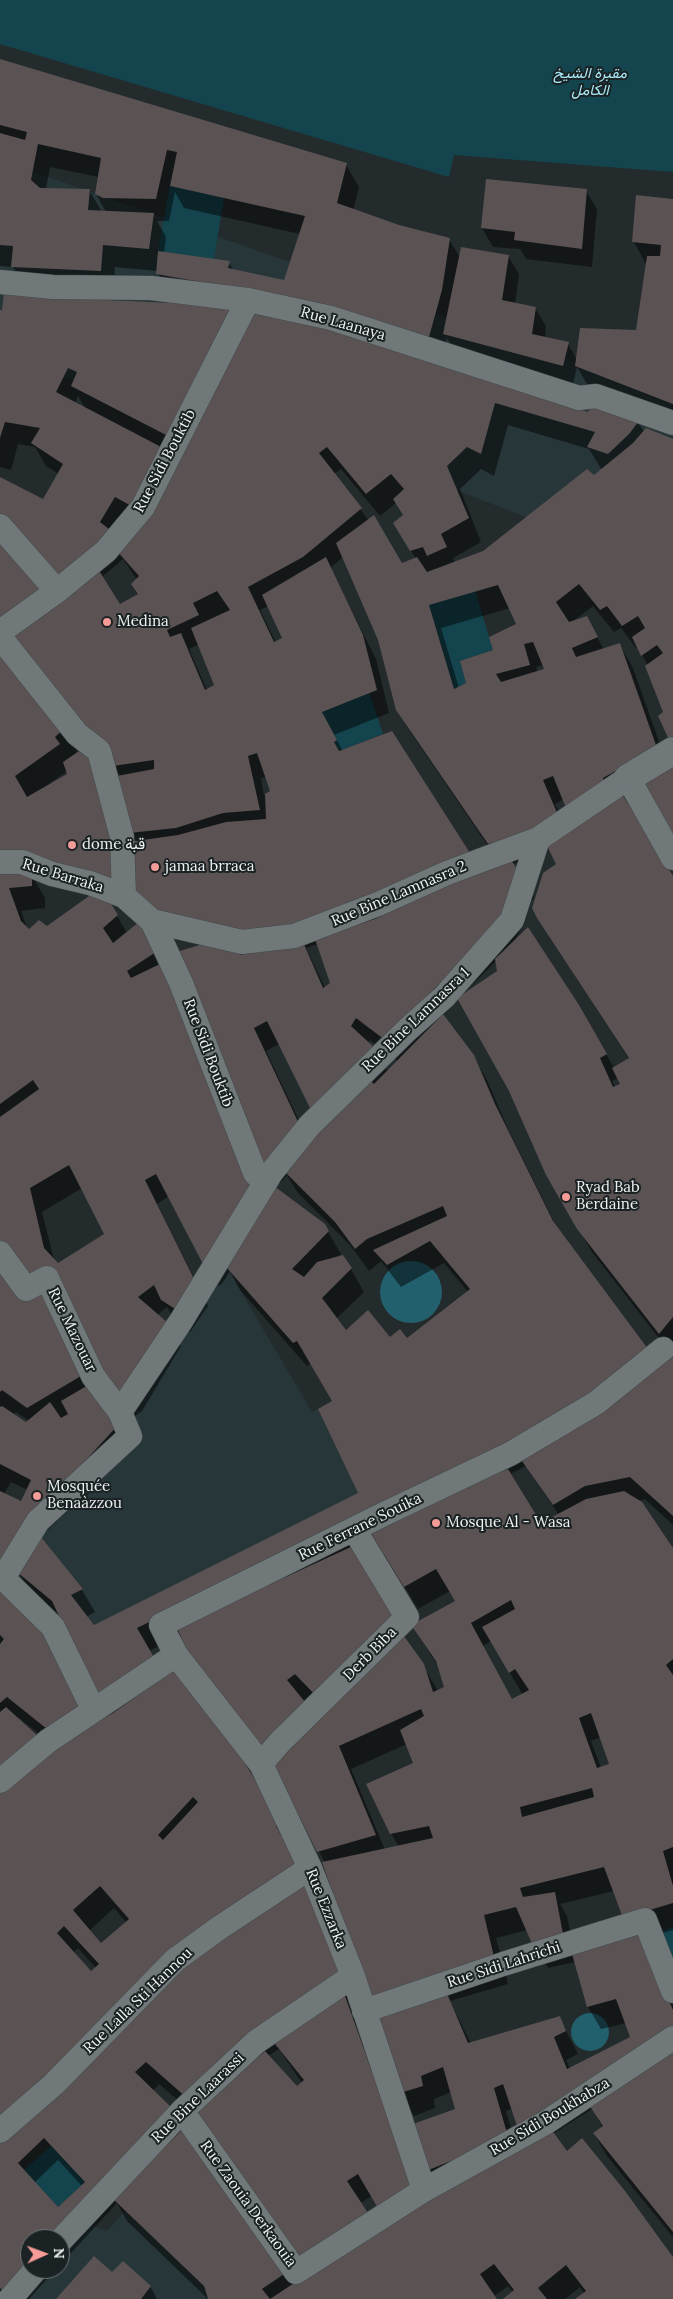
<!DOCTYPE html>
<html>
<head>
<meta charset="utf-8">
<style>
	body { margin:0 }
	#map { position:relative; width:673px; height:2299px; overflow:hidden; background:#242b2d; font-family:Lora,serif }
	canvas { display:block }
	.north { position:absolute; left:20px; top:2229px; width:50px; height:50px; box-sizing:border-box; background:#1b2223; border:1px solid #707677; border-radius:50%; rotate:88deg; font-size:14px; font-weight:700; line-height:20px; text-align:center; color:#eff3f5 }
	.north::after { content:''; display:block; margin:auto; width:18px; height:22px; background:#f59b98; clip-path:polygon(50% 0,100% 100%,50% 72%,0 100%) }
</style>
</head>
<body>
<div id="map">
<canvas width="673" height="2299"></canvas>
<div class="north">N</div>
</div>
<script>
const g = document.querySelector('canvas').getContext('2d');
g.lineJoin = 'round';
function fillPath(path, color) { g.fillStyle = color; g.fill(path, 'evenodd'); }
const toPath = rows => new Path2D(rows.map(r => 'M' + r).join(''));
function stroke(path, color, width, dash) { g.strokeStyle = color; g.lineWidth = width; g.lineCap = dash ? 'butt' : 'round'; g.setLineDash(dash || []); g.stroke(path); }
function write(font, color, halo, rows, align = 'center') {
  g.font = font + ' Lora,Vazirmatn,serif'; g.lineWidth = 4; g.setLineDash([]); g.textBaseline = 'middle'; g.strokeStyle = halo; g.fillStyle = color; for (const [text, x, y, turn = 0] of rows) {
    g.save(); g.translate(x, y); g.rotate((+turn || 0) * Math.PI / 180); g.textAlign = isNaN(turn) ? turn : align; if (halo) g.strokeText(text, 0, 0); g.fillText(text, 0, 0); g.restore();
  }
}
fillPath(toPath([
	[0,160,673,397,673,575,222,398,0,370],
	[227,1268,312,1412,318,1409,358,1493,94,1625,71,1595,83,1589,41,1537,143,1440,130,1409],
	[125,2211,204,2286,208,2299,21,2299,47,2269,60,2269,60,2253,82,2227,88,2224,107,2231]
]), '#273639');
fillPath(toPath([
	[0,0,673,0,673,172,454,155,449,177,0,44],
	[170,186,224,198,214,259,158,251],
	[475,591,493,650,460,661,466,683,454,689,429,605],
	[369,693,383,734,339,751,334,742,337,740,322,712],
	[673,1927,673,1964,659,1932],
	[51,2146,85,2182,58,2207,24,2170]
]), '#14454e');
fillPath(toPath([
	'380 1292a31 31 0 1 1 62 0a31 31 0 1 1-62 0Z',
	'571 2032a19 19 0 1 1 38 0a19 19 0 1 1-38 0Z'
]), '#23606d');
fillPath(toPath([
	[0,60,346,165,359,187,353,211,399,226,449,239,460,258,508,256,519,274,515,304,535,308,546,326,545,338,568,344,577,360,637,332,647,266,634,242,638,196,673,200,673,421,590,389,577,367,573,384,455,352,447,338,441,359,589,414,638,422,644,432,673,440,665,713,648,666,638,647,636,648,621,628,614,632,593,606,572,622,587,618,604,650,620,645,633,668,669,770,673,767,642,787,623,797,673,879,673,1525,645,1499,638,1501,673,1550,673,1930,647,1938,656,1953,673,2005,673,2237,607,2156,594,2134,603,2128,592,2109,553,2134,567,2152,673,2259,673,2299,577,2299,584,2293,580,2287,565,2299,506,2299,513,2292,508,2286,494,2296,495,2299,208,2299,127,2221,117,2203,60,2265,60,2239,30,2239,30,2269,56,2269,29,2299,2,2299,0,2297,0,1590,85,1703,97,1724,110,1717,17,1570,0,1573,0,478,44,501,59,474,46,466,35,447,18,444,11,470,0,467,0,311,88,301,215,306,170,297,157,271,115,267,113,293,26,290,13,267,0,266],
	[50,167,99,177,96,194,106,212,102,212,89,190,46,189],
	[175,192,184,208,300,234,285,281,234,271,229,263,164,253,166,237,157,221,169,221],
	[233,308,319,326,246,330],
	[78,396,85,408,75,403],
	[508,425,589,449,602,470,484,552,455,563,453,558,481,542,460,489,481,469,494,476],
	[341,469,380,516,396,503,404,516,395,524,416,559,402,565,334,474],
	[343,557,380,640,397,710,411,733,499,862,479,871,343,751,334,735,389,713,376,659,330,568],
	[123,559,137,580,139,595,120,605,102,577],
	[268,606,283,639,276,643,260,610],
	[510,608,517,624,467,684,459,688,441,628],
	[199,644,216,686,207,690,189,649],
	[544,665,546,669,538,672,536,667],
	[64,729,114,766,120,776,130,832,208,944,258,1161,271,1184,278,1185,287,1175,298,1193,350,1245,369,1271,381,1261,401,1287,444,1263,468,1292,407,1340,346,1332,336,1319,364,1292,351,1269,342,1257,337,1258,341,1254,324,1225,247,1168,152,947,127,933,107,899,78,753],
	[67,771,68,775,51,784,50,783],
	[266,777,271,791,264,796,261,778],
	[564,799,577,825,567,831,555,804],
	[549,849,557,864,538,918,629,1059,614,1068,578,1005,514,941,525,923,521,917,534,897,512,864,527,860],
	[32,876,92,895,47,927,28,931,21,911,45,908,45,898],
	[318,944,332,984,325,988,306,948],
	[214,946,227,950,217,950],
	[238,952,248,954,240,956],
	[497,960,498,972,467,992,466,991],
	[459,999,510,1090,547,1175,592,1252,672,1355,657,1368,558,1230,508,1129,487,1080,473,1056,443,1016],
	[370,1040,398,1061,388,1072,376,1051,367,1043],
	[279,1044,324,1131,310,1144,266,1051],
	[618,1078,622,1084,615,1087,612,1081],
	[82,1188,105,1234,57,1264,54,1260,42,1212],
	[169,1196,218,1286,222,1284,230,1271,241,1291,307,1366,311,1363,334,1402,360,1493,94,1627,86,1617,95,1612,82,1590,40,1537,73,1504,61,1479,77,1506,131,1447,131,1419,142,1411,181,1346,167,1324,157,1315,167,1307,176,1323,190,1332,208,1306,157,1204],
	[16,1412,29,1421,26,1423,13,1415],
	[526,1466,559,1515,540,1525,510,1474],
	[11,1482,28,1490,21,1503,4,1494],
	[377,1540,418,1609,450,1591,457,1602,412,1626,439,1667,445,1688,438,1691,354,1551],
	[181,1635,278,1770,325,1863,401,2093,414,2116,435,2108,434,2099,451,2092,456,2109,427,2171,348,2002,355,1997,279,1823,165,1678,149,1651],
	[491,1641,523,1695,512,1700,483,1646],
	[309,1696,326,1714,303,1701],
	[19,1718,57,1748,38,1738,17,1719],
	[601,1737,610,1765,601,1768,591,1741],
	[407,1744,415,1763,391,1833,399,1847,385,1850,351,1769],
	[614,1891,633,1934,575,1955,567,1916,560,1904],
	[114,1908,127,1923,101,1945,89,1931],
	[527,1930,548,1968,575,1962,588,2007,601,2029,626,2023,632,2038,570,2069,566,2060,578,2054,559,2018,471,2044,450,2001,508,1984,496,1938],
	[78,1948,96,1968,91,1972,73,1953],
	[279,2049,302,2083,297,2088,268,2056],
	[159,2084,201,2120,308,2275,293,2285,153,2091],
	[513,2108,529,2144,517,2151,506,2111],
	[58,2160,82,2186,58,2209,34,2183],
	[372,2196,389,2225,369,2217,360,2203],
	[586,191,597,209,592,267,526,259,520,249,493,247,482,228],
	[112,2274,150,2286,157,2299,58,2299]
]), '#0007');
fillPath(toPath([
	[0,59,347,163,337,203,399,225,450,238,442,290,429,337,332,308,279,296,156,274,158,251,230,261,228,268,284,280,305,216,170,186,177,152,167,150,156,199,103,198,95,194,101,158,38,144,31,180,40,188,90,189,88,210,154,213,149,249,103,245,101,271,11,267,13,246,0,245,0,133,25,140,27,132,0,125],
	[486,179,587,189,582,249,514,240,515,232,481,228],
	[636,195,673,199,673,404,575,366,580,328,636,330,647,256,660,256,661,245,632,242],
	[461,247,509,255,502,300,536,307,532,334,569,342,563,366,443,334],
	[4,293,85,294,84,299,216,305,235,309,170,437,71,386,77,372,68,368,56,392,165,449,135,508,115,497,100,522,114,533,60,579,0,516,0,477,43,499,63,464,31,443,40,428,5,422,0,438,0,310,2,310],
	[253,314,327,327,404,354,588,412,592,405,639,421,629,434,608,454,587,447,595,432,495,403,481,454,467,447,447,466,469,518,441,534,447,547,427,556,423,547,410,551,393,523,403,515,393,499,404,489,391,474,366,494,327,447,319,453,362,508,303,557,248,587,274,642,282,638,262,595,326,557,363,635,377,690,322,712,337,740,334,742,339,751,392,731,470,853,382,895,288,927,233,932,151,911,131,891,129,842,178,835,226,822,266,819,265,794,270,791,257,753,248,756,260,810,223,813,176,828,129,833,117,776,154,769,154,760,113,766,10,635,98,569,120,604,138,594,131,584,139,576,117,551],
	[217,591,230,610,191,628,214,685,205,690,181,633,170,637,167,630,199,615,193,603],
	[646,428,673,439,673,741,670,742,658,716,663,712,645,666,663,653,657,645,641,656,632,637,645,628,638,616,622,626,607,606,600,610,579,584,556,602,569,622,587,616,598,637,572,648,576,657,620,643,657,748,603,778,606,787,566,808,553,776,543,780,558,815,514,838,488,844,396,710,378,640,336,543,374,515,402,563,417,557,427,572,483,551,587,469,594,475,633,443],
	[498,585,516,624,489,637,493,650,460,661,466,683,454,689,429,605],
	[533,642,544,669,501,682,496,674,530,665,524,644],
	[0,536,46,591,0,624],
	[0,646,65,728,55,737,60,744,15,776,27,797,67,774,63,762,85,747,115,828,115,883,0,854],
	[673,766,673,844,640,786],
	[622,794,673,876,673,1317,659,1334,577,1229,546,1175,509,1091,457,998,497,971,495,959,528,927,579,1005,607,1054,600,1058,613,1087,620,1084,612,1068,629,1058,537,918,532,908,543,873,556,864,546,844],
	[508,856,521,874,513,899,498,923,385,1040,356,1018,351,1026,377,1050,313,1114,267,1021,254,1028,300,1126,265,1163,257,1161,173,953,213,941,216,949,238,949,240,955,303,942,323,988,330,983,315,939,375,919],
	[0,869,32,874,32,886,9,888,21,921,29,929,39,920,47,926,96,891,105,894,118,915,103,928,113,943,139,922,156,952,127,971,131,978,162,963,256,1187,203,1264,156,1174,145,1180,196,1283,177,1310,161,1300,154,1285,138,1297,168,1323,117,1398,51,1270,27,1280,0,1243,0,1117,39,1089,33,1080,0,1104],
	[69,1165,104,1234,58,1263,44,1248,30,1188],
	[443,1014,474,1055,495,1104,553,1221,648,1349,588,1399,512,1444,137,1628,155,1659,97,1697,52,1601,17,1572,41,1537,83,1589,71,1595,94,1625,358,1493,318,1409,332,1401,297,1341,293,1343,227,1268,274,1186,325,1224,329,1231,292,1269,304,1277,317,1262,343,1255,352,1268,322,1298,346,1330,368,1310,390,1337,400,1329,407,1338,470,1289,430,1241,387,1265,373,1250,447,1216,443,1206,367,1239,355,1249,335,1222,283,1170,371,1081,374,1084],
	[0,1261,45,1287,86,1373,27,1408,2,1390,0,1392],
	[673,1354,673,1516,630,1477,585,1486,553,1505,522,1461],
	[90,1384,119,1424,63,1485,0,1562,0,1491,21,1501,31,1480,0,1464,0,1407,2,1406,26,1422,50,1402,61,1418,68,1414,61,1401],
	[508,1469,541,1523,586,1499,624,1491,642,1502,673,1548,673,1659,666,1665,673,1675,673,1847,663,1851,673,1886,673,1903,623,1918,604,1867,520,1888,523,1897,555,1892,564,1939,533,1946,516,1907,484,1915,495,1961,371,2000,322,1862,433,1838,429,1826,390,1834,366,1784,413,1763,400,1730,424,1716,421,1709,339,1746,376,1835,317,1852,274,1766,402,1633,424,1664,433,1692,444,1687,436,1661,411,1625,455,1601,436,1569,404,1587,371,1533,468,1484],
	[511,1600,515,1609,482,1627,509,1673,515,1669,529,1690,512,1699,471,1623],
	[591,1713,609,1764,597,1768,579,1718],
	[592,1788,594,1797,522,1817,520,1807],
	[353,1546,397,1620,318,1698,295,1674,287,1680,310,1708,262,1750,190,1660,177,1627],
	[0,1588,48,1629,86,1702,47,1729,7,1697,0,1703,0,1644,4,1639,0,1635],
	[174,1670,243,1760,280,1822,276,1826,299,1868,0,2122,0,1792,41,1756,113,1713],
	[193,1797,198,1802,163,1840,158,1835],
	[100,1886,129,1919,101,1943,73,1910],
	[64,1926,99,1964,91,1971,57,1933],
	[6,1707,39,1737,0,1771,0,1712],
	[306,1880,343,1974,187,2098,146,2062,135,2072,173,2109,49,2239,30,2239,30,2261,3,2291,0,2288,0,2140,187,1960],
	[44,2138,85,2182,58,2207,18,2163],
	[644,1929,662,1985,673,2010,673,2028,517,2126,503,2084,494,2088,507,2133,473,2152,426,2171,410,2125,455,2109,443,2067,421,2076,423,2086,400,2093,373,2014,446,1991,468,2043,560,2016,566,2031,554,2037,567,2069,630,2037,616,1999,587,2007,572,1954],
	[344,1993,413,2187,379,2210,358,2174,347,2181,370,2216,301,2263,196,2111,265,2051,297,2086,304,2080,275,2044],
	[673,2047,673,2232,593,2133,603,2126,589,2105],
	[551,2129,567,2151,582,2138,625,2191,673,2257,673,2299,575,2299,586,2291,566,2265,538,2288,547,2299,503,2299,514,2290,494,2264,480,2274,497,2299,208,2299,204,2286,112,2198,182,2130,287,2272,262,2289,270,2299,355,2243],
	[94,2256,112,2272,123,2261,151,2286,141,2299,56,2299]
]), '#5b5353');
const pedestrian = toPath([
	[0,282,53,287,151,288,248,300,331,318,579,398,596,396,673,423],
	[0,526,57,591],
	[0,632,57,591,106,551,143,507,248,300],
	[0,637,77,734,99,751,122,837,124,896],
	[0,862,22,862,52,874,90,883,124,896,152,921,181,983,255,1173,265,1183],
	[152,921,242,942,294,936,378,904,447,873,538,839,628,778,673,858],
	[0,1253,26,1289,47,1278,93,1376,120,1412],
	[3,1578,38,1521,130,1436,120,1412,181,1321,271,1173,309,1126,407,1030,444,997,512,920,538,839],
	[3,1578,53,1627,93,1709],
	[176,1655,261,1764,310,1868,353,1976,424,2190],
	[261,1764,280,1742,407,1617,354,1529],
	[0,1781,48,1741,176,1655,161,1625,382,1515,510,1454,596,1403,663,1349],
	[364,2011,503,1964,645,1920,673,1991],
	[182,2111,296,2272,424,2190,545,2123,673,2038],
	[0,2131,54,2084,175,1960,219,1928,310,1868],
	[60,2241,182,2111,256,2042,353,1976],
	[10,2299,36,2269]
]);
const minor = toPath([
	[628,778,673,751]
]);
stroke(pedestrian, '#434a4b', 25);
stroke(minor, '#434a4b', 29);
stroke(pedestrian, '#70787a', 24);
stroke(minor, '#70787a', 28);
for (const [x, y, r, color] of [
	[107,622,5,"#f59b98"],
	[72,845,5,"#f59b98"],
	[155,867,5,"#f59b98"],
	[566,1197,5,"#f59b98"],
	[37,1496,5,"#f59b98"],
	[436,1523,5,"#f59b98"]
]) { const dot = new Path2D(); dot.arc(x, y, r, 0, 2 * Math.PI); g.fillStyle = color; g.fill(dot); stroke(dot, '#1b2223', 2); }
write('italic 15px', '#a8e8f6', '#1b2223', [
	["مقبرة الشيخ",590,74],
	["الكامل",590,91]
]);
write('15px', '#eff3f5', '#1b2223', [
	["Rue Laanaya",343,324,16],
	["Rue Sidi Bouktib",165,461,-62],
	["Rue Barraka",63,876,17],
	["Rue Bine Lamnasra 2",399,894,-23],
	["Rue Bine Lamnasra 1",416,1020,-44],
	["Rue Sidi Bouktib",208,1053,69],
	["Rue Mazouar",72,1330,64],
	["Rue Ferrane Souika",360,1527,-26],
	["Derb Biba",370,1654,-45],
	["Rue Ezzarka",326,1909,68],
	["Rue Sidi Lahrichi",504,1965,-18],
	["Rue Lalla Sti Hannou",138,2001,-44],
	["Rue Bine Laarassi",198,2098,-44],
	["Rue Sidi Boukhabza",550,2117,-31],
	["Rue Zaouia Derkaouia",248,2204,54]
]);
write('15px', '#eff3f5', '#1b2223', [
	["Medina",117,622],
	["dome قبة",82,845],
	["jamaa brraca",165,867],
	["Ryad Bab",576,1188],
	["Berdaine",576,1205],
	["Mosquée",47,1487],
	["Benaàzzou",47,1504],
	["Mosque Al - Wasa",446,1523]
], 'left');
</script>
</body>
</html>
